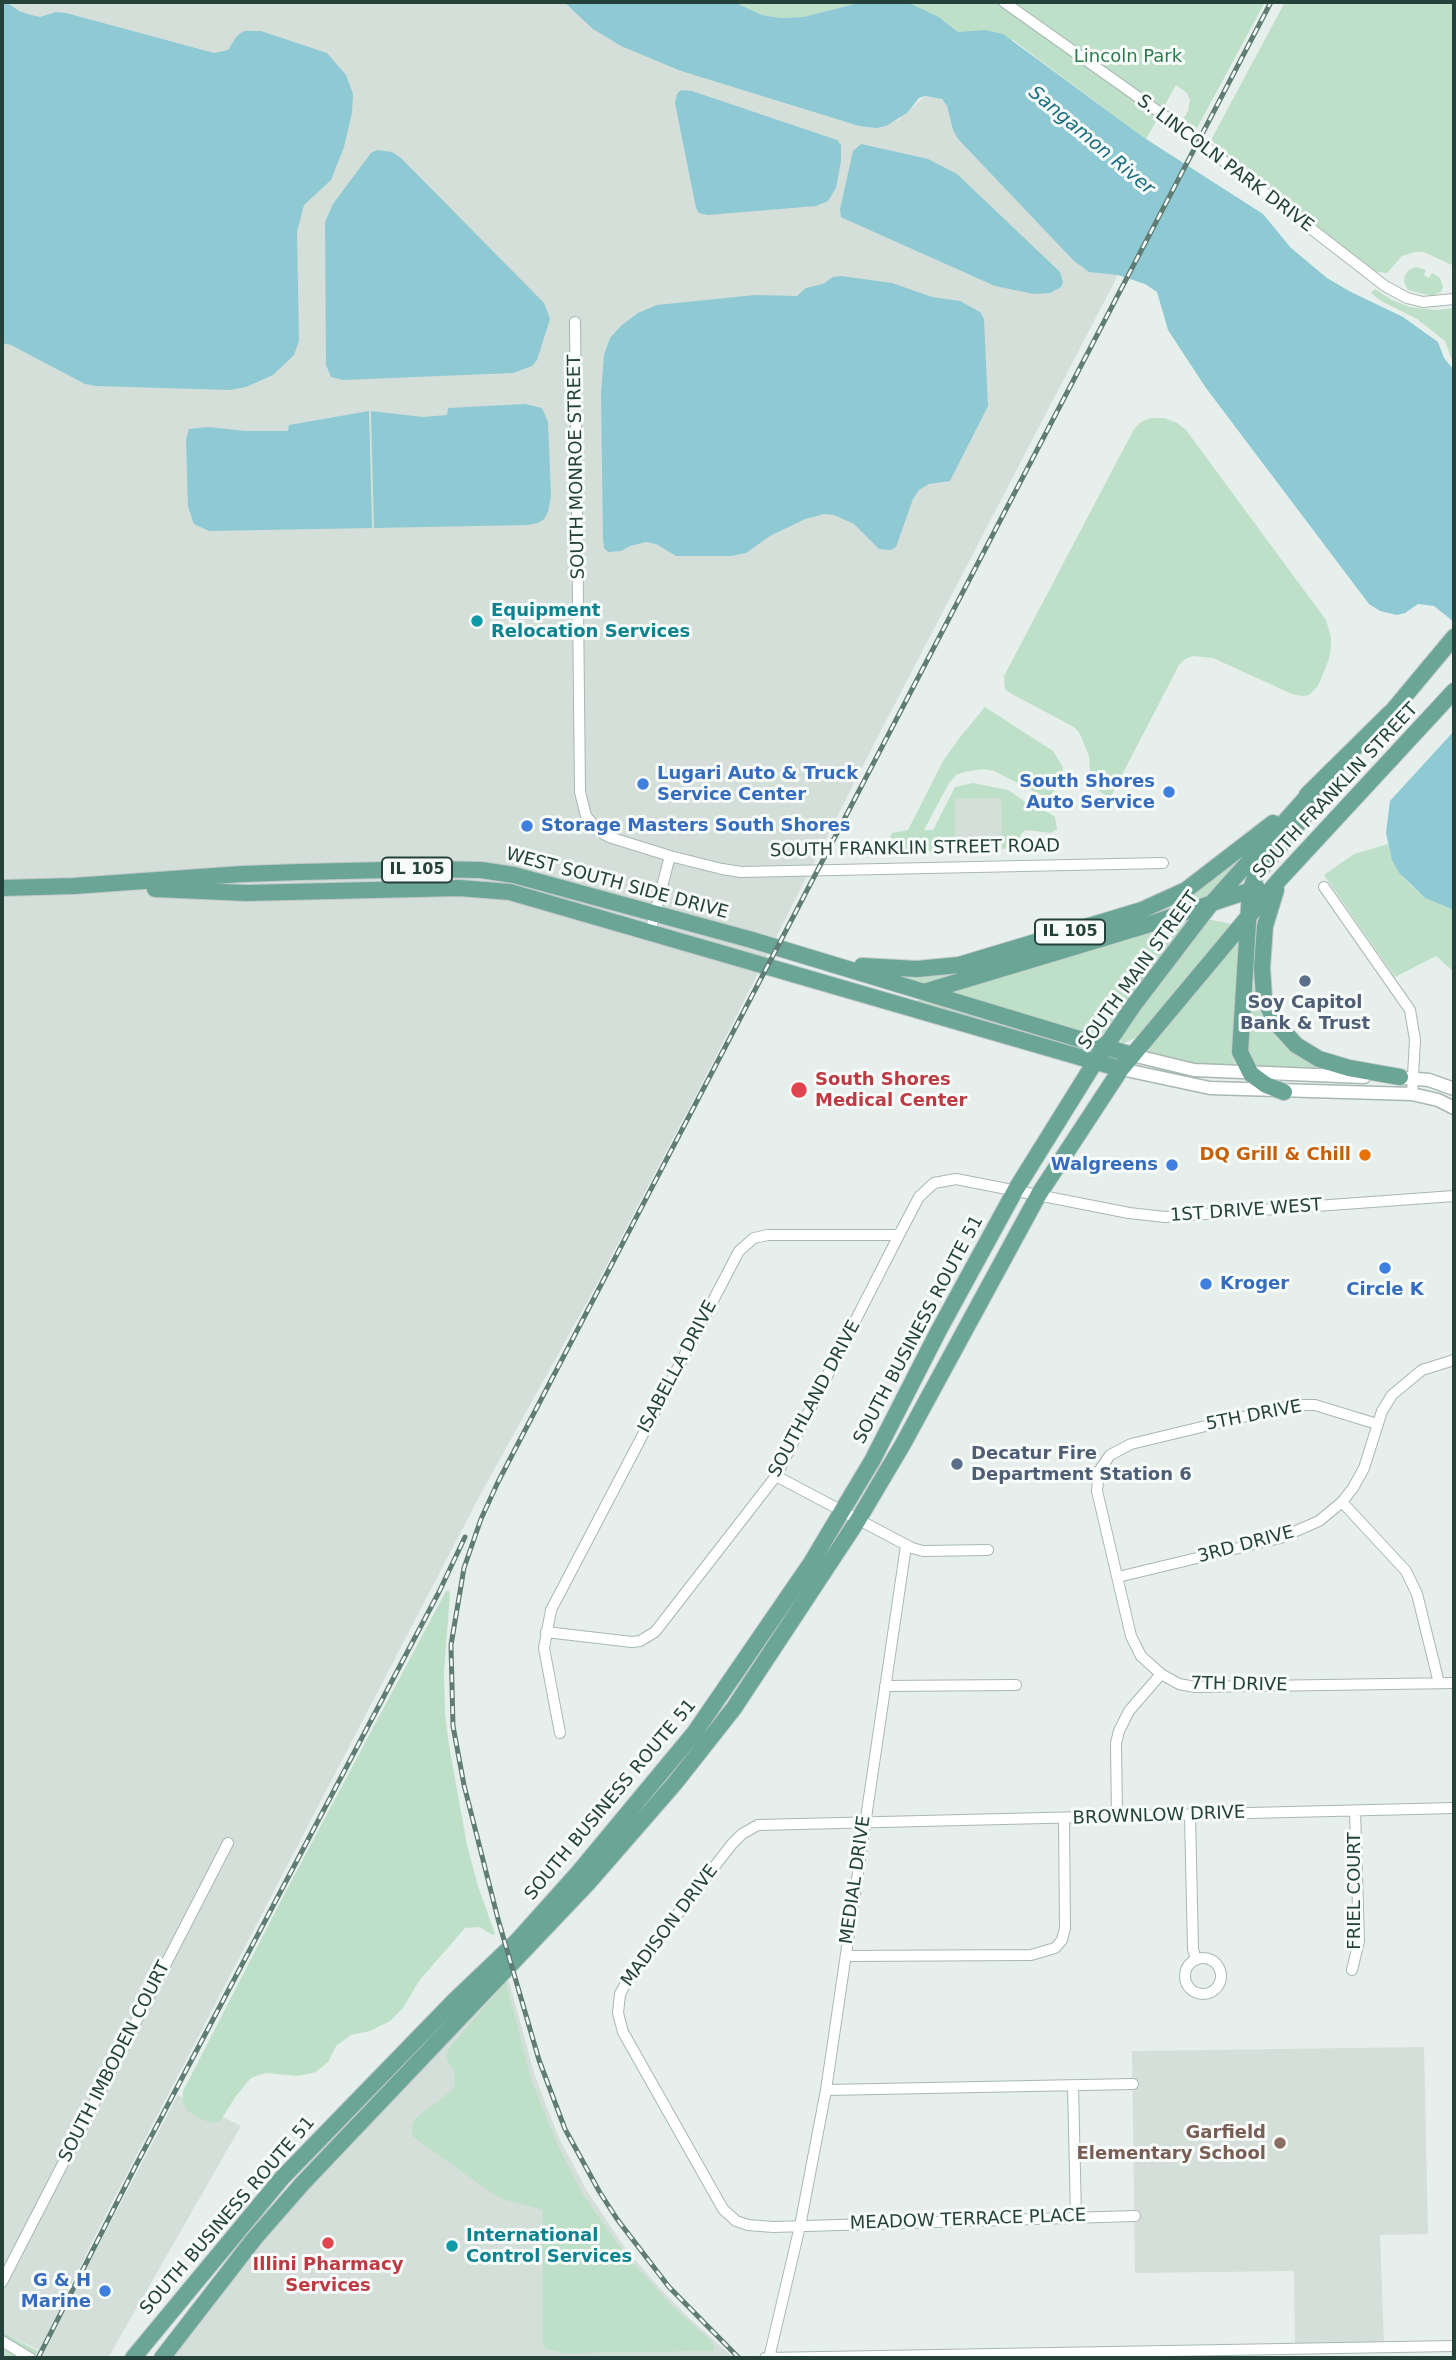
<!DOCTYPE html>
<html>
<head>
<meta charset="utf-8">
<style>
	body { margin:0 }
	#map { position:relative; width:1456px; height:2360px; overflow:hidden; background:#e6efeb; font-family:"DejaVu Sans",sans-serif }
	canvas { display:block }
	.frame { position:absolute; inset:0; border:4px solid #24423a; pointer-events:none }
</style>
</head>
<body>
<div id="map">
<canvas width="1456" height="2360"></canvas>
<div class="frame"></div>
</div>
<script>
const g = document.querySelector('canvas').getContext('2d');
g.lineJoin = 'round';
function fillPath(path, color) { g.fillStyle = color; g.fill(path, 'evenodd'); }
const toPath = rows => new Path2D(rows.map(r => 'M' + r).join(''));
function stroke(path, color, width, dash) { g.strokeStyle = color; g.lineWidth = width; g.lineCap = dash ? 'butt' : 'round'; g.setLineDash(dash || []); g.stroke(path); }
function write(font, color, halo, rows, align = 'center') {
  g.font = font + ' "DejaVu Sans",sans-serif'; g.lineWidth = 6; g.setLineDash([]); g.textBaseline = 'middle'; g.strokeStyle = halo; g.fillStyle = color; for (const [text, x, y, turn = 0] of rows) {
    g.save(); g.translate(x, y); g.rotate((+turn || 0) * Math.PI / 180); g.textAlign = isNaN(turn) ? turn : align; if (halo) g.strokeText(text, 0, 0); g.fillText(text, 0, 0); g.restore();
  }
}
fillPath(toPath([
	[2,2,564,2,571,9,681,71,859,126,897,121,925,96,942,99,947,106,953,130,958,139,1074,260,1083,268,1118,275,873,746,712,1064,592,1293,479,1497,109,2208,39,2350,2,2332],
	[1001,798,1002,844,955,845,954,799],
	[508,1978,535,2076,558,2136,587,2191,625,2248,658,2286,690,2319,732,2356,601,2358,165,2358,252,2248],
	[1424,2047,1428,2234,1380,2235,1384,2343,1295,2345,1294,2271,1135,2273,1132,2051],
	[178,2095,241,2126,108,2358,39,2358]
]), '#d4dfda');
fillPath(toPath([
	[734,2,862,2,803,17,781,18,762,15],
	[903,2,1265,2,1195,132,1181,123,1188,111,1190,100,1187,93,1176,85,1146,139,1013,40,958,32,939,17],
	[1285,2,1454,2,1454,266,1424,252,1415,252,1402,256,1387,273,1371,271,1211,140],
	[1416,267,1426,270,1424,275,1429,278,1432,273,1440,278,1443,287,1441,292,1432,296,1408,290,1404,282,1405,275,1409,270],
	[1375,289,1392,300,1410,307,1436,310,1454,308,1454,366,1445,341,1417,319,1381,301,1371,293],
	[1151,418,1164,418,1177,423,1186,430,1326,620,1331,637,1331,647,1329,659,1318,686,1309,695,1302,696,1292,694,1213,658,1193,656,1185,659,1179,665,1110,798,1091,786,1089,756,1080,734,1074,727,1010,693,1005,689,1004,676,1134,429,1141,422],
	[985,707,1053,751,1063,767,1062,778,1051,796,1045,797,994,771,984,769,964,772,956,775,949,783,924,830,933,830,955,787,973,783,1008,790,1031,806,1049,813,1055,817,1057,829,1051,833,1025,830,1021,834,1018,847,1002,849,1001,798,955,799,955,845,966,845,965,851,883,852,892,833,908,830,943,761,961,736],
	[1388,844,1399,873,1411,886,1425,898,1454,910,1454,972,1436,956,1395,977,1324,875,1354,854],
	[1237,858,1237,865,1206,899,921,987,889,972,912,973,1137,914],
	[1193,916,1152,967,1101,1037,939,993],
	[1257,917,1252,979,1258,1008,1277,1038,1300,1057,1319,1067,1318,1070,1256,1069,1246,1050],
	[1206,919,1232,924,1150,1024,1137,1037,1121,1045,1121,1032],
	[1237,940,1239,959,1231,1054,1237,1069,1210,1068,1145,1055,1143,1050],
	[924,998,1069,1041,1069,1046,912,1002],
	[446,1591,449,1591,450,1594,444,1672,445,1714,449,1745,467,1845,478,1886,495,1934,492,1935,480,1927,465,1928,419,1981,403,2008,390,2021,370,2031,351,2035,336,2046,328,2062,316,2072,298,2076,265,2073,251,2078,236,2096,220,2121,212,2123,200,2119,189,2112,183,2103,183,2091,286,1891],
	[506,1982,531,2079,556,2141,582,2193,624,2253,673,2307,708,2338,713,2343,714,2351,564,2353,546,2349,543,2345,543,2211,537,2208,502,2199,489,2191,412,2136,412,2124,417,2117,451,2091,455,2085,454,2070,448,2063,446,2055,449,2048],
	[2,2332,38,2351,34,2358,2,2358]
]), '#bfe0c8');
fillPath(toPath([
	[2,2,6,2,19,11,31,15,40,17,56,12,66,13,214,53,228,50,237,36,244,31,261,31,327,53,346,75,353,94,352,113,344,147,331,180,304,205,297,232,299,341,294,355,273,375,246,387,230,390,96,386,85,384,11,345,2,343],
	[564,2,734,2,762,15,781,18,803,17,862,2,909,3,939,17,958,32,985,30,1003,34,1146,139,1263,214,1291,248,1327,278,1349,291,1403,317,1438,342,1444,358,1454,370,1454,622,1434,606,1418,604,1405,613,1397,615,1380,611,1369,604,1206,388,1168,330,1157,292,1145,284,1118,275,1089,272,1074,261,958,139,953,130,947,106,942,99,925,96,919,98,907,113,886,126,876,128,859,126,681,71,621,46,593,29],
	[681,90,692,91,837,140,841,145,841,161,836,188,828,201,816,206,708,215,699,213,696,208,675,103,677,94],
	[861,144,928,159,957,174,1060,272,1063,282,1061,287,1050,293,1034,294,995,286,845,219,841,217,840,209,853,151],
	[377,150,392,152,401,158,544,303,550,319,537,360,532,366,513,373,343,380,331,377,326,365,325,222,333,204,371,153],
	[841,276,892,283,932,297,960,301,980,312,984,319,988,406,950,481,929,484,919,490,913,499,896,547,891,550,879,549,854,524,834,515,824,514,805,519,770,536,746,553,731,556,676,556,656,544,646,542,630,546,621,551,608,552,604,548,603,539,601,394,604,355,610,338,622,325,638,313,657,305,755,295,797,296,806,288,823,284,833,277],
	[525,404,542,408,548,422,551,496,548,512,544,519,538,523,528,525,374,528,371,411,423,417,447,415,448,408],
	[369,411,372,528,209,531,194,524,188,507,186,439,189,429,208,427,246,431,288,431,289,425],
	[1454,731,1454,910,1425,898,1399,873,1392,860,1386,833,1390,801]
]), '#8ec9d4');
const minor = toPath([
	[1004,2,1176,124,1385,286,1407,298,1423,302,1454,299],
	[575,322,580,792,586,816,600,832,609,837,670,856,650,932],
	[670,856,722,869,741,872,1163,863],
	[1324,887,1410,1010,1415,1040,1412,1094],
	[1377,1424,1315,1405,1293,1405,1131,1444,1110,1455,1099,1471,1097,1491,1131,1636,1141,1656,1161,1674,1179,1684,1195,1687,1454,1683],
	[776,1476,912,1548,923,1551,988,1550],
	[1342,1502,1406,1571,1417,1594,1439,1683],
	[1118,1577,1280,1538,1319,1521,1342,1502,1353,1488,1364,1468,1382,1411,1392,1395,1422,1370,1454,1360],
	[546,1632,632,1642,640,1641,655,1632,776,1476,899,1235,919,1197,934,1183,956,1179,1129,1213,1165,1217,1454,1196],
	[885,1686,1016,1685],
	[560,1733,544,1648,551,1610,739,1251,754,1238,768,1235,899,1235],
	[1190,1815,1193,1949,1196,1960],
	[1117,1817,1116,1743,1119,1731,1129,1711,1161,1674],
	[846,1956,1031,1955,1055,1948,1062,1940,1065,1928,1064,1819],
	'1185 1976a18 18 0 1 1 36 0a18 18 0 1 1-36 0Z',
	[1352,1970,1359,1941,1355,1811],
	[1073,2086,1076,2216],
	[826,2090,1133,2084],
	[1135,2216,773,2227,748,2225,736,2221,723,2209,623,2032,618,2013,620,1994,631,1974,732,1844,742,1834,758,1825,1454,1808],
	[2,2282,228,1843],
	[2,2341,30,2358],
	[765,2358,1454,2346],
	[769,2358,800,2226,826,2090,906,1546]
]);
const tertiary = toPath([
	[1132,1055,1194,1070,1364,1077],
	[1121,1069,1210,1088,1412,1094,1438,1100,1454,1108],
	[1393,1077,1429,1080,1454,1089]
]);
const primary = toPath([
	[1384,721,1454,637],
	[1307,795,1390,713],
	[2,888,74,886,242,874,300,872,428,869,481,870,514,875,752,940,1132,1055],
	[155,889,246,893,459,888,510,892,1121,1069],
	[1276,890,1265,926,1262,968,1264,997,1275,1022,1296,1045,1319,1059,1349,1068,1400,1077],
	[862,966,917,969,959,965,1142,910,1186,890,1273,823],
	[924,992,1147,925,1257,888],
	[1284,1092,1266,1085,1251,1074,1240,1052,1250,891,1256,875,1318,800],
	[133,2358,282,2178,454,2001,518,1940,578,1873,695,1732,811,1563,842,1511,872,1461,939,1330,1016,1189,1095,1062,1133,1006,1210,905,1313,790],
	[162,2358,254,2239,302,2184,588,1883,675,1783,734,1708,858,1520,903,1444,1039,1194,1121,1069,1279,880,1454,691]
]);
stroke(minor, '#a8b8b2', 12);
stroke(tertiary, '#a8b8b2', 15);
stroke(primary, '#c2cac8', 18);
stroke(minor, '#fff', 10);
stroke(tertiary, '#fff', 12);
stroke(primary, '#6aa596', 16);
const rail = toPath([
	[38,2358,135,2167,439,1592,465,1537],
	[739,2358,669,2287,617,2219,599,2191,565,2129,539,2060,498,1919,464,1785,453,1726,451,1645,464,1568,481,1519,498,1482,1271,2]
]);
stroke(rail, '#5f7d75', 5);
stroke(rail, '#f7fbf9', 2.5, [8]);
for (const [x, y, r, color] of [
	[477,621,7,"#0f9aa8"],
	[643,784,7,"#3f7fe0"],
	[1169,792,7,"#3f7fe0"],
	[527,826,7,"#3f7fe0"],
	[1305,981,7,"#5c6f8a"],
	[799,1090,9,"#e0444e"],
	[1365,1155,7,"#e8710a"],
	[1172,1165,7,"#3f7fe0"],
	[1385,1268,7,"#3f7fe0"],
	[1206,1284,7,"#3f7fe0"],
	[957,1464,7,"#5c6f8a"],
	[1280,2143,7,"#8d6e63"],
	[328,2243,7,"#e0444e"],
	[452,2246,7,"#0f9aa8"],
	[105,2291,7,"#3f7fe0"]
]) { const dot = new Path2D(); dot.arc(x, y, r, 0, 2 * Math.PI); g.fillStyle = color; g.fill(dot); stroke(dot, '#f7fbf9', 2.5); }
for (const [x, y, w] of [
	[417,870,70],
	[1070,932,70]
]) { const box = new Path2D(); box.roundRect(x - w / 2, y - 12.5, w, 25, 5); g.fillStyle = '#f7fbf9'; g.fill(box); stroke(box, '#24423a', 2); }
write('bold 16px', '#24423a', null, [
	["IL 105",417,870],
	["IL 105",1070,932]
]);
write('18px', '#2d7a4b', '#f7fbf9', [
	["Lincoln Park",1128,57]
]);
write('18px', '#24423a', '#f7fbf9', [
	["S. LINCOLN PARK DRIVE",1225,164,37],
	["SOUTH MONROE STREET",577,467,-91],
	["SOUTH FRANKLIN STREET",1336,791,-47],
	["SOUTH FRANKLIN STREET ROAD",915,849,-1],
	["WEST SOUTH SIDE DRIVE",617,884,15],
	["SOUTH MAIN STREET",1139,971,-54],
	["1ST DRIVE WEST",1246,1211,-4],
	["SOUTH BUSINESS ROUTE 51",919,1330,-62],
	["ISABELLA DRIVE",678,1367,-62],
	["SOUTHLAND DRIVE",815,1399,-62],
	["5TH DRIVE",1254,1416,-11],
	["3RD DRIVE",1246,1545,-15],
	["7TH DRIVE",1239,1685,1],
	["SOUTH BUSINESS ROUTE 51",611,1800,-50],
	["BROWNLOW DRIVE",1159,1816,-2],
	["MEDIAL DRIVE",856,1880,-82],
	["FRIEL COURT",1355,1891,-90],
	["MADISON DRIVE",670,1926,-53],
	["SOUTH IMBODEN COURT",115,2062,-63],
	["SOUTH BUSINESS ROUTE 51",228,2216,-49],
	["MEADOW TERRACE PLACE",968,2220,-2]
]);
write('bold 18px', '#0d838f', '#f7fbf9', [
	["Equipment",491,611],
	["Relocation Services",491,632],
	["International",466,2236],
	["Control Services",466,2257]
], 'left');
write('bold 18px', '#366cbe', '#f7fbf9', [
	["Lugari Auto & Truck",657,774],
	["Service Center",657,795],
	["South Shores",1155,782,"right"],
	["Auto Service",1155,803,"right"],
	["Storage Masters South Shores",541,826],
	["Walgreens",1158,1165,"right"],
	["Kroger",1220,1284],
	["Circle K",1385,1290,"center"],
	["G & H",91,2281,"right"],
	["Marine",91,2302,"right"]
], 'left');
write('bold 18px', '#4e5e75', '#f7fbf9', [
	["Soy Capitol",1305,1003],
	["Bank & Trust",1305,1024],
	["Decatur Fire",971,1454,"left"],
	["Department Station 6",971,1475,"left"]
]);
write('bold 18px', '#be3a42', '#f7fbf9', [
	["South Shores",815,1080],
	["Medical Center",815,1101],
	["Illini Pharmacy",328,2265,"center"],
	["Services",328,2286,"center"]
], 'left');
write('bold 18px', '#c56008', '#f7fbf9', [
	["DQ Grill & Chill",1351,1155]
], 'right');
write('bold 18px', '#785e54', '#f7fbf9', [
	["Garfield",1266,2133],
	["Elementary School",1266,2154]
], 'right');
write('italic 19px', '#1c6f80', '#f7fbf9', [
	["Sangamon River",1091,141,40]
]);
</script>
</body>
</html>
